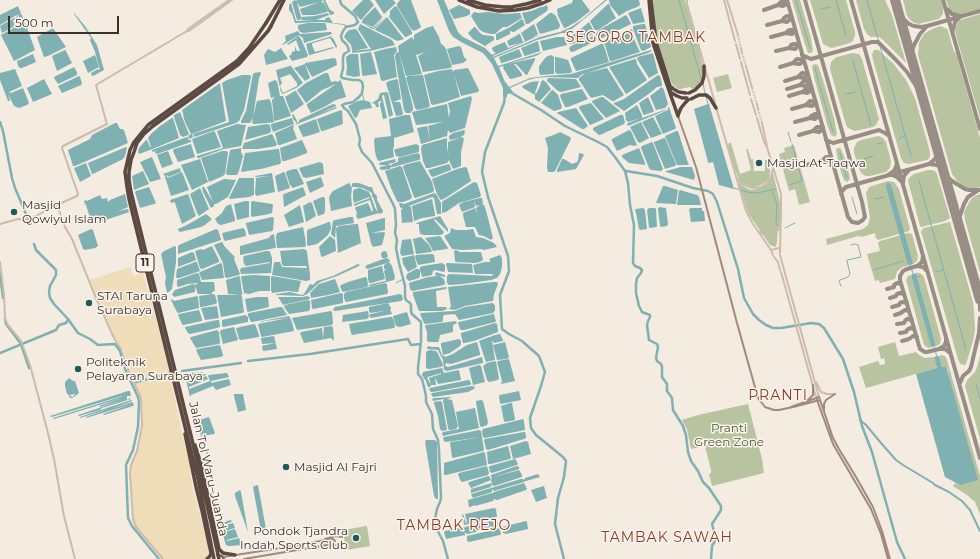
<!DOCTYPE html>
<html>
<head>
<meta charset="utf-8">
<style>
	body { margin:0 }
	#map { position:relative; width:980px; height:559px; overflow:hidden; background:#f4ebe1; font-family:Montserrat,sans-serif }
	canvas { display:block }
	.scale { position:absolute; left:8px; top:16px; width:111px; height:18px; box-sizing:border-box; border:2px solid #3b302b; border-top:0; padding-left:5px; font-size:12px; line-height:14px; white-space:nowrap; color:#3b302b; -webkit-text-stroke:3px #fbf5ee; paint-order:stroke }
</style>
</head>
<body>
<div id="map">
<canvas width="980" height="559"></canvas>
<div class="scale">500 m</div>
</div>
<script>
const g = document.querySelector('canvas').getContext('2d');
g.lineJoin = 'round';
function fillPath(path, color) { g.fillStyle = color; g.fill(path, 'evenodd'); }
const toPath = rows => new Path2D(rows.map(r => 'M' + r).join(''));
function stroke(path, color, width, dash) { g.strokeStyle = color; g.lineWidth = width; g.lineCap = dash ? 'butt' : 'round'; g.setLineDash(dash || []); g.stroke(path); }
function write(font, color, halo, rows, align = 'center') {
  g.font = font + ' Montserrat,sans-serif'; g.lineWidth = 3; g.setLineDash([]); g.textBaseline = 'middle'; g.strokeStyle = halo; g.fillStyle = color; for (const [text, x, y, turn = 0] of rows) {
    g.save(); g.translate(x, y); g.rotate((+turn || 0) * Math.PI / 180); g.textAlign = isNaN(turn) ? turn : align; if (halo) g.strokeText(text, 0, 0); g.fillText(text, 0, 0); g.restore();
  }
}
fillPath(toPath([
	[653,0,685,0,701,56,703,70,702,78,700,83,697,87,692,89,690,87,680,89,678,89,673,85,670,79,657,40],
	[792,0,800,0,811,38,813,51,811,53,808,53,803,38],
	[810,0,846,0,855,32,855,35,853,41,850,43,832,48,829,47,823,44],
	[856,0,885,0,892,15,906,63,883,40,879,37,871,37,867,34,864,29],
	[903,0,941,0,943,9,943,14,939,19,922,23,919,24,915,23,911,21,907,16],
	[946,0,980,0,980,9,962,14,957,14,952,12,949,9],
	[980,14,980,118,955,32,957,24,959,21,963,19],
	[940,26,947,29,948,31,954,52,956,53,980,138,980,187,977,188,967,188,962,185,957,181,952,174,918,55,919,43,924,34,930,30],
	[874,50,878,50,893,63,906,80,915,98,930,152,930,157,927,160,909,164,904,163,901,158,873,60,872,55],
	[852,53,859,54,862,59,879,119,876,125,873,127,855,131,848,128,846,125,830,69,831,62,834,59,837,57],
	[815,64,818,65,823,80,834,118,837,134,835,137,831,135,827,124,815,81,812,67,813,65],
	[728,74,732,88,717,92,713,78],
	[879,136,883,138,886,142,891,161,890,168,886,172,870,176,866,176,862,174,860,171,854,153,854,148,857,142,861,140],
	[729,143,731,143,740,174,751,170,746,149,748,149,751,159,753,159,754,171,765,171,765,160,768,160,769,161,770,171,769,179,766,182,763,184,755,187,751,187,742,183,739,179,734,167,728,146],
	[794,145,810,202,799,205,795,189,789,191,779,154,785,152,784,148],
	[837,148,840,148,841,149,847,164,850,179,847,182,844,180,839,166,836,150],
	[928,170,932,170,935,171,937,174,950,218,945,221,921,227,920,226,908,181,909,178,914,174],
	[773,173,780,202,781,224,778,228,777,242,776,246,775,247,770,245,750,216,747,210,738,182,746,188,751,190,756,189,766,185,769,181],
	[888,181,894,182,899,189,910,229,909,231,878,240,876,238,875,233,862,237,858,236,827,245,826,239,863,229,868,225,870,218,866,193,869,187,872,186],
	[980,194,980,273,965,220,964,213,966,208,971,199,975,196],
	[950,222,973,302,974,311,975,330,973,341,966,364,965,365,960,364,958,359,921,231,924,228],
	[908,233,912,234,918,256,917,261,913,264,903,267,900,269,897,272,895,279,880,283,879,280,875,281,867,254,880,251,878,243,880,241],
	[916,273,920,273,924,277,941,339,940,344,936,346],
	[911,275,931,347,930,348,928,348,924,345,906,280,908,276],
	[895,342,899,356,916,352,919,355,925,358,934,357,937,368,866,388,859,367,878,361,880,365,885,364,884,358,881,359,878,347],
	[941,355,945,356,947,360,980,476,980,514,975,502,967,495,953,486,955,483,960,485,948,371,946,366,942,367,939,356],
	[980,356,980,439,965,386,967,380,975,372,977,367],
	[748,404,762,459,764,473,712,486,709,474,711,473,711,470,705,446,691,449,687,429,682,420,698,415],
	[367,526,370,546,346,550,343,530]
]), '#b8c4a0');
fillPath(toPath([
	[130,267,134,276,143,273,171,373,169,374,174,394,181,428,189,461,192,486,208,545,209,554,207,559,163,559,137,529,133,519,130,482,131,465,137,451,142,426,142,404,134,382,136,382,130,369,124,351,115,338,90,280]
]), '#efdcb8');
fillPath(toPath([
	[295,0,296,1,297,0,325,0,330,10,334,12,334,14,330,15,323,0,321,2,324,3,328,11,327,12,315,15,302,15,300,9,320,2,300,7,297,2,301,17,315,16,328,13,329,15,316,20,325,20,326,18,329,17,333,23,344,24,347,26,346,27,344,25,323,22,295,23,292,14,289,10,289,5,291,3,296,21,315,20,302,20,301,18,300,20,297,20,292,2],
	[363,0,370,0,374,5,361,20,352,11],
	[375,0,393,0,396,3,384,14],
	[400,0,411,0,421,27,420,28,414,31,411,29,397,6,397,4],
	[437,0,444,0,458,32,463,37,485,48,492,55,496,53,494,52,492,49,493,47,505,42,508,48,521,43,509,46,507,41,519,34,520,34,523,42,525,41,521,33,534,24,538,34,532,38,539,35,538,36,493,56,493,57,540,37,560,32,571,27,583,19,605,0,607,0,572,29,566,33,562,33,537,40,494,58,498,66,542,52,541,53,536,56,507,64,535,58,535,60,527,75,526,75,516,64,514,64,522,74,522,76,511,79,510,79,503,68,504,66,499,67,504,80,509,87,530,78,546,76,571,74,651,50,652,51,648,53,581,75,578,78,547,77,536,78,528,80,510,88,513,92,511,94,509,93,507,95,507,97,503,97,503,88,492,64,483,53,463,43,453,37,449,31],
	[573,0,582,0,590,11,576,22,565,28,564,28,558,16,557,9,572,3],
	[609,0,639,0,640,5,637,7,627,11,619,16,610,5],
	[608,4,609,4,611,9,616,18,598,30,595,30,590,21],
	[459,5,470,10,470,14,467,16,454,19,449,10],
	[547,5,548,8,547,11,528,24,526,24,522,13,531,11,541,7,543,7],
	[18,6,21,13,21,14,22,15,24,21,2,33,0,26,21,14,15,16,0,25,0,15],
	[395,6,397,7,412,32,412,34,406,37,405,37,389,17,390,14,390,11],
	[375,7,382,17,381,19,373,27,363,23,373,28,386,17,374,29,372,29,361,22,362,22,363,19],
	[641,8,645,22,633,24,628,13],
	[474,12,478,13,488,12,504,14,520,13,522,18,507,27,503,27,495,34,491,34,483,32,479,29,471,16],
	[550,13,552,13,556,16,560,25,559,28,558,29,540,34,536,24],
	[74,14,74,13,85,26,97,45,104,70,93,76,92,76,91,73,98,69,100,70,95,52,90,40,91,38],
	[626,15,627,16,631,24,575,51,572,52,571,52,569,48,571,46,591,37,596,33,599,30],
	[387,17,403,38,404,39,397,41,388,36,375,30,376,28],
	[522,19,523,20,525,25,514,32,512,32,510,30,510,34,498,40,496,40,496,34,508,28,509,28,510,27],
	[24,22,25,22,35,50,14,61,1,35],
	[589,22,595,33,573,44,569,44,567,37,576,33],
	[308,23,325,23,326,25,327,30,304,33,300,32,298,28,298,25],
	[360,24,392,40,395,45,370,51,352,53,352,51,371,49,358,29],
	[643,24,645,24,651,47,643,51,641,50,633,29,633,26],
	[433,26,439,37,441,44,443,45,446,49,452,67,450,68,423,72,418,56,425,52,416,55,422,74,406,76,399,53,413,107,413,110,410,113,406,113,404,110,395,57,396,53,398,52,399,53,398,46,412,37,414,40,414,35,426,28],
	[474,27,475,27,480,33,483,35,493,36,494,38,494,40,485,46,473,39,468,33],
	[53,28,66,47,48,56,44,57,37,37],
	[355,29,357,30,368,48,353,51,352,50,351,45,344,37,346,33,349,30],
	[632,29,634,39,639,50,640,52,612,61,610,61,604,42],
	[298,31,300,34,330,32,331,32,332,34,304,43,303,38,299,35,283,45,282,45,286,41,285,36],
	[298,36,299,36,301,39,308,55,307,57,292,61,289,56,291,55,292,52,295,51,295,46,297,51,300,51,296,40,298,39,288,45,287,44],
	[332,36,331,38,333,38,337,46,337,47,336,48,330,38,313,43,312,44,312,45,314,50,315,52,333,47,334,48,310,55,309,55,306,44],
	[557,37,564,37,567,45,543,51,540,41],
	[538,41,540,51,525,56,524,55,521,48],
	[603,43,609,62,588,68,576,71,571,60,571,58],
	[459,46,461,47,464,57,467,60,463,63,452,65,447,49],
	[396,47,397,51,394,55,397,77,383,81,381,80,374,52,385,49],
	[281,48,288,59,266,65,264,55,268,49,275,52],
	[519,49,522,56,521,57,502,63,501,63,499,57],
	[65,50,66,51,72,63,57,71,52,56],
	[371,52,377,74,363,76,362,74,360,54],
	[653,53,658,73,649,78,637,59,638,57],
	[33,54,36,62,22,68,20,68,18,66,17,61],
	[350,54,358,54,360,76,354,77,346,75,347,67,346,57],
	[95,55,99,67,88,73,83,61],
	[551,55,554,57,554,74,540,75,539,71,539,66,546,57],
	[555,57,557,57,568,60,572,71,571,73,557,74,555,72],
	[334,58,336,59,337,65,335,66,312,77,305,64,310,78,305,81,294,68,305,64,305,63],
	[635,59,636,59,637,64,647,80,637,87,626,94,609,67],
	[290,66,291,66,303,83,296,88,283,94,281,92,276,70],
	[290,74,297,83,297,86,283,93,280,86,282,83,280,78],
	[74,67,77,72,77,75,58,84,54,78,54,77],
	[468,68,479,90,478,92,461,96,454,74,460,97,445,102,433,105,431,104,424,75,438,71,452,69,453,72,454,70],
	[607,68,624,95,614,101,612,101,603,95,591,98,579,80,579,78,583,75,587,73],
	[15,69,22,86,9,92,11,93,23,88,29,103,27,105,19,108,14,106,8,94,10,101,8,101,0,80,0,73],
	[260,72,261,73,259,78,253,117,257,101,269,99,271,102,274,122,267,123,254,124,252,123,253,118,250,123,241,123,241,121,246,111,253,74,254,73],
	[325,73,328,73,331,82,336,81,338,82,340,80,341,81,346,97,336,100,324,107,311,113,307,106,307,104,336,84,322,90,306,103,297,90,306,83],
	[242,75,250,75,251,77,244,110,239,121,236,123,194,137,193,134,229,122,222,83,227,80],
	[421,75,423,75,430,106,427,108,417,110,415,108,406,78,408,76],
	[658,75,660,76,662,84,662,86,657,87,650,93,624,111,614,104,614,103,624,99],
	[79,76,80,77,82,83,81,85,62,93,58,86],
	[548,78,576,79,581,87,561,92,558,91,547,81,547,80],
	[44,79,52,94,33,102,27,88],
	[397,79,398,80,401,99,393,102,400,102,403,113,402,115,396,116,386,83,389,81],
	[275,80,277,81,280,96,283,96,291,116,275,121,274,120,272,100,275,97,271,98,268,83],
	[543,80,546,82,551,89,539,102,535,99,535,95,523,88,522,86,531,82,539,81,535,93,536,94,540,86,541,82],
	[220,83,226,121,192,134,193,137,190,139,188,136,191,134,185,122,182,110],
	[662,87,664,90,668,104,665,108,656,110,650,96],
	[582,89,588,99,568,107,565,107,560,96,561,94],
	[553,90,558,95,562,107,561,109,554,111,541,103,551,91],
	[295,91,296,91,304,104,291,113,285,97],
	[387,92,388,93,393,115,389,117,384,95,383,95,382,96,387,118,383,119,380,105,380,103,382,102,381,101,378,102,379,107,376,107,375,104,372,103,378,99,380,93],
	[471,96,472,99,465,128,450,133,448,130,447,136,421,144,417,128,427,126,430,140,428,126,443,122,416,125,412,112,447,104,449,118,450,111,448,103],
	[601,97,603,97,619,110,620,111,606,118,605,117,592,102,592,101],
	[648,97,654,111,653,112,644,115,643,114,639,103],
	[363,100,370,102,372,108,360,110,357,117,355,118,348,106,358,101],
	[591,103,604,119,590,125,579,108,580,106],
	[333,104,336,105,336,106,319,114,336,107,337,108,295,125,297,123,293,119,292,114,294,115,298,123,299,122,299,120],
	[708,104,709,104,734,189,719,185,713,162,708,163,708,162,694,109],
	[637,105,642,115,642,118,667,109,664,111,628,126,627,124,628,123,641,118,628,122,626,120,625,113],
	[668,107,669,107,676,128,675,129,663,134,655,116,668,110],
	[576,108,588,126,584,129,582,129,557,113,558,112],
	[341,110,342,111,343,124,323,131,321,131,317,119],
	[180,112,189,134,188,135,183,137,180,135,174,117,174,115],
	[405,115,410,115,414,132,394,138,394,145,393,150,394,157,379,161,377,159,375,152,374,140,375,138,391,136,389,119],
	[620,115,623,115,625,122,624,124,600,135,599,135,593,130,593,128],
	[653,117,662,134,651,138,642,122],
	[172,118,173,118,179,138,150,150,139,154,138,152,139,148,146,140,147,140,150,147,151,147,148,138,151,134,160,126],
	[292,118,294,124,273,132,271,126,271,124],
	[316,119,320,132,311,135,303,137,298,126],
	[641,122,649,138,640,143,638,142,630,127],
	[115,123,117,123,120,129,122,129,124,130,128,143,75,166,73,166,68,150,90,139,92,135],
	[237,124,246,125,241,146,224,149,199,158,197,158,197,156,223,148,217,131],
	[267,124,270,125,271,131,270,133,245,140,248,127],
	[293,125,294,126,293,128,297,139,280,145,278,145,275,133],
	[464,130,465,132,464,135,460,137,462,137,464,139,461,152,461,166,453,169,449,160,447,163,429,168,426,168,423,161,421,149,422,145,447,138,447,147,449,158,448,151,448,142,459,138,450,140,449,138,449,136,453,133],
	[629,130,631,131,637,145,634,146,630,145,617,151,612,141,612,139],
	[214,131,215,132,221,147,197,154,192,139],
	[676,131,678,131,688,163,689,164,687,165,677,165,665,136],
	[560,132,570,137,571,139,555,171,553,172,548,172,547,167,548,148,545,138,556,134],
	[272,134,277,144,276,146,258,149,242,149,244,143],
	[187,137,189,138,188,140,191,140,191,142,157,154,155,153,156,151,153,152,152,151,152,150],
	[664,138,665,138,676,164,675,166,665,169,654,143,654,142],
	[302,140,307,151,307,153,294,158,285,161,282,161,280,148],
	[652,142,653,143,663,169,661,171,651,170,649,168,641,148,642,146],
	[191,144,195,157,178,162,173,151,174,149],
	[416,144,418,145,419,146,419,152,400,157,396,156,394,150,396,149],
	[126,147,127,148,125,156,123,159,95,173,92,174,88,163],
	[241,148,241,152,243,156,239,171,237,175,227,175,226,173,230,150],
	[639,148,645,163,645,165,629,163,622,157,622,155],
	[278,149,279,149,281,162,280,164,261,169,241,172,245,153],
	[168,151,173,164,162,168,157,155],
	[222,151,227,151,228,153,225,174,223,176,209,182,201,158],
	[418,153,420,155,420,159,419,160,393,167,391,167,390,169,382,170,380,169,380,167,388,165,380,165,379,163,395,159,396,162,388,164,390,165,391,166,392,164,398,162,398,158],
	[579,153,583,154,584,155,576,169,557,172,557,170,562,159,564,159,572,164,577,162,578,160],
	[152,157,159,174,161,179,150,182,140,162],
	[200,159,208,182,192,190,181,165],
	[420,161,432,182,434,190,433,192,415,198,414,197,403,167,404,165],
	[320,162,323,164,323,166,324,174,306,178,303,177,299,168],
	[86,163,91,176,80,182,74,168],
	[449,164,451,168,451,170,433,177,431,176,428,170],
	[400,166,402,167,412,197,411,199,403,202,398,202,397,201,391,188,385,171],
	[465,167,467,168,471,181,447,197,441,200,440,199,437,194,432,179,457,169],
	[681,167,692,167,695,176,694,180,666,172,666,171],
	[180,168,181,172,168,177,167,175,166,176,168,178,182,172,189,190,171,196,165,177,165,176,163,174],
	[294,169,297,169,304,184,293,188,290,185,286,173,287,171],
	[143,171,149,184,134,190,132,176],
	[284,172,285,173,290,188,278,192,275,176],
	[272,173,275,192,256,196,255,193,256,178,268,176,256,177,255,176],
	[321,177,324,186,310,193,306,182],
	[239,178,254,178,254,195,249,197,230,199,229,198],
	[224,179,236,180,228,197,216,204,214,204,214,206,211,208,203,192,202,187,204,187,213,202,207,187],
	[474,182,477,183,481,195,480,197,459,203,446,212,442,213,442,202,443,201],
	[349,183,350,184,352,188,351,196,352,206,331,211,329,198,330,195,333,191],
	[353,183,359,183,369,187,372,187,374,193,377,196,377,200,383,211,383,212,380,214,379,213,358,219,356,216,357,213,355,208,356,207,368,203,371,210,372,212,373,210,370,200,354,206,354,204,370,198,369,197,354,203,353,198,353,191,355,189,360,188,369,192,372,199,375,208,378,212,374,199,372,196,372,193,363,188,356,187,352,187,352,184],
	[887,183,889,183,891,185,913,264,908,265,886,187],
	[663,186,665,186,678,190,676,204,675,204,656,203],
	[149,187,156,203,154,204,140,208,135,192,136,191],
	[303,187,306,195,284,207,283,195,284,194],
	[200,188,209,209,199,216,197,213,190,194],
	[680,190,697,195,699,197,701,205,677,205,679,191],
	[434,193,436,194,441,203,441,214,437,214,434,198,432,197,409,206,411,207,413,222,402,223,401,210,403,209,400,207,399,203,401,203,404,204],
	[188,194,196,216,182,224,175,203,174,202,171,203,170,200],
	[100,195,102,199,107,198,108,202,110,200,125,194,128,207,119,211,128,209,129,212,103,221,101,216,93,219,93,220,96,219,98,222,93,222,91,221,86,205,85,204,84,201,86,200,87,201],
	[322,197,324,197,325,199,325,211,324,214,318,216,313,201],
	[480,198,482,198,483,203,482,204,484,205,485,207,488,218,493,238,491,240,484,236,479,235,475,227,466,227,463,215,463,213,475,208,478,214,476,208,480,205,476,206,474,201,475,207,462,212,459,205,460,204,464,202],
	[432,199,435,214,435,216,422,218,414,221,412,206,423,202],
	[249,201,249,217,237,220,234,204,245,201],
	[252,201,272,204,273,205,272,213,269,214,252,217,251,215,251,203],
	[310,202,312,203,316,216,306,222,303,206],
	[231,204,235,219,235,221,221,225,218,224,215,219,216,218,222,213,226,206],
	[300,205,304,222,289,227,284,215],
	[659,207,666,208,668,224,667,226,661,227,660,226,658,209],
	[643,208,645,210,647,229,640,230,639,229,636,213,635,210,636,209],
	[649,208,655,208,656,209,657,227,656,227,650,228,649,227,647,210],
	[691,208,702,208,702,211,704,211,705,221,691,222,689,209],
	[206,214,212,219,205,225,201,227,180,232,178,230,178,229,187,225],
	[440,216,448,229,448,232,435,219,434,220,444,232,443,234,440,235,424,235,420,234,419,228,419,224,417,224,416,223],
	[272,217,274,218,273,230,272,231,249,235,246,224,246,223],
	[350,217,353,217,354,223,336,226,335,238,331,234,333,221,335,220],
	[385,218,385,230,371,233,384,232,385,233,382,245,373,247,371,243,366,223,384,218],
	[329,222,330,222,331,228,329,233,327,236,317,244,308,246,307,245,307,230],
	[356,224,358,224,361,243,338,253,336,228,339,226],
	[303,227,305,237,306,245,305,247,277,248,276,237,277,233],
	[243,228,245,230,246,235,246,236,225,241,224,240,222,233],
	[451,228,456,230,467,230,473,229,476,237,483,238,492,242,495,244,497,247,484,250,481,249,462,250,452,249,444,236,450,233],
	[91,229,93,230,98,246,95,248,85,250,83,249,78,235],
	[216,229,218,230,221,239,221,240,178,254,178,246,179,245],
	[274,234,276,247,275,248,240,255,240,246,269,238,271,235],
	[330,236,335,240,336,250,336,251,322,257,321,256,319,247],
	[439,236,441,237,448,248,447,249,433,251,430,245,425,238],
	[421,237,429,245,432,251,431,252,416,254,413,239],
	[411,239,414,254,402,256,400,253,402,240],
	[222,242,225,247,235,257,234,258,234,259,240,274,239,275,227,278,225,277,223,263,214,245,216,244],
	[175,246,176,247,176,262,174,276,172,289,170,291,167,293,165,283,166,277,161,254,164,251],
	[212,246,219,260,219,262,202,269,200,268,195,251,201,249,203,250],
	[304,249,306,250,307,252,310,275,310,280,306,281,272,275,274,263,275,262,280,262,282,267,307,268,307,267,306,266,283,266,282,264,280,251],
	[456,250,460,252,481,252,483,260,480,262,475,263,456,262,455,261,454,251],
	[266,251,269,251,270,252,272,258,272,263,271,273,241,274,240,270,241,268,270,263,269,262,246,266,244,264,243,258,244,256],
	[384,251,387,252,387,254,388,256,386,258,389,259,390,261,388,263,390,263,392,266,395,277,394,280,371,286,368,285,367,287,343,292,342,291,340,286,341,285,348,282,365,277,367,278,368,285,385,281,386,281,386,280,384,271,386,269,384,269,384,265,387,263,368,269,366,268,365,267,367,265,386,258,382,258,381,254,382,252],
	[192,252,194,253,196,260,178,267,178,258],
	[432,254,434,255,435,262,418,265,415,257,416,255],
	[414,255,417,267,408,272,403,264,402,258],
	[500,255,502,258,502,267,500,274,497,278,491,280,463,284,449,285,447,283,447,276,449,274,492,276,493,275,492,274,475,274,473,265,485,262,490,262,490,260,489,259],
	[195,262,197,262,200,271,179,278,177,278,176,277,177,269],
	[221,263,222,264,224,278,202,280,199,273,200,272],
	[442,263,445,265,445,271,444,272,435,270,433,271,432,275,422,277,420,270,420,276,419,278,409,281,406,278,407,274,416,269,418,269,420,270,420,267,423,266],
	[447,263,472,264,473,273,448,272,446,264],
	[358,264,360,265,359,266,337,276,320,282,307,294,303,296,276,295,276,294,277,294,290,292,302,295,304,294,310,284,313,285,317,281,333,276],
	[382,266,385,279,371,283,369,283,368,279,368,270],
	[436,272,445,275,445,277,439,276,444,279,445,283,444,285,412,291,410,289,409,283,428,277,437,276,435,275],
	[197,273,199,274,201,282,214,282,215,291,212,292,212,294,198,294,195,286,195,292,174,297,172,294,175,290,193,284,195,285,198,283,188,284,178,287,177,285,177,280],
	[916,273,936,346,931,347,911,275],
	[253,275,270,276,270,291,259,291,249,294,244,293,241,277,242,276],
	[239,276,240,277,242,293,243,294,241,295,242,297,244,312,242,313,221,317,217,295,240,295,228,294,226,280],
	[272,276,301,281,298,292,297,292,287,291,272,293,271,290,271,277],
	[335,279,340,292,328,295,311,298,310,293,319,284],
	[494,282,497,282,498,284,494,294,493,301,465,306,455,310,449,309,451,306,448,287],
	[385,283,387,284,387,286,388,292,387,294,346,302,345,301,344,298,344,294,346,292],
	[446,287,447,288,446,289,436,291,436,292,437,307,446,307,447,309,442,311,419,311,413,295,413,292],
	[341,293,343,294,343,303,313,309,312,308,311,300],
	[400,294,402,295,403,299,401,301,335,311,333,310,334,308,335,307],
	[215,295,217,302,216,304,202,307,200,307,199,296,213,294],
	[197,296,198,297,199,308,178,313,177,312,171,300,172,299,174,301],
	[308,296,310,298,310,299,283,305,278,297,302,297],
	[257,297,268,297,269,307,248,312,247,311,245,299],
	[308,300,310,301,310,309,309,311,289,314,284,307,285,305],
	[388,303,391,308,391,309,390,311,391,311,392,314,371,318,369,315,371,314,384,311,370,313,369,311,369,307],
	[492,303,494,304,495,306,495,310,493,313,459,320,455,314,444,315,443,317,443,321,442,322,425,324,423,321,420,314,421,313,455,311,465,307],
	[217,306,219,318,205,320,201,308],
	[280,307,282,307,287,315,252,322,251,322,248,316,248,314,249,313],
	[199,310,202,319,202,321,183,325,182,324,178,315,179,314],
	[331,311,332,312,333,323,332,325,297,330,292,318],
	[368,311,369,317,367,319,342,322,343,315],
	[407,312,411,324,400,327,396,326,393,317,393,316],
	[493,314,494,314,495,318,496,321,495,322,464,330,461,330,460,329,458,323,459,322],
	[245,315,248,317,248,322,223,327,222,326,222,320],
	[289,316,292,322,294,331,262,337,261,336,258,324,288,318,257,322],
	[390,317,392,317,394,321,395,326,394,328,352,335,351,333,349,324],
	[217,320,219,320,220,326,220,327,217,328,190,334,188,333,185,328,185,327],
	[456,321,457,323,453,325,453,332,440,335,439,340,438,342,429,342,427,341,427,332,425,326,426,325],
	[495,323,497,324,498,330,498,332,474,341,464,343,463,343,461,335,461,333],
	[255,324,259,335,259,337,241,340,239,339,236,328,249,325],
	[332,326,333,328,334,341,331,338,304,343,300,333,301,332,322,328,323,339,324,327],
	[234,327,238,340,223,344,220,332,221,330],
	[217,330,219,332,220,343,219,344,196,348,190,338,191,337],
	[499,334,500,334,503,340,503,341,494,343,492,340,495,360,486,362,479,341,489,337,491,337,492,336],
	[274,336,277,349,263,351,262,346,275,343,262,344,261,338],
	[459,339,461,341,461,344,460,346,450,353,443,355,441,345,441,343],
	[477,342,480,353,480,355,451,364,446,363,445,365,447,367,448,367,482,357,483,362,483,363,447,371,444,370,443,360,438,350,427,349,428,346,432,347,439,347,442,355,445,357,453,354,467,345],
	[505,342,509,357,507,359,497,360,493,345],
	[220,345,223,355,223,356,220,357,201,360,196,350,197,349],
	[430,350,436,351,437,352,442,362,443,365,441,367,429,369,426,368,426,353,427,351],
	[939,356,942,367,946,366,978,480,960,485,945,477,916,374,937,368,934,357],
	[509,359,515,381,501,384,502,381,497,362,498,361],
	[495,361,496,362,499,378,498,380,489,382,487,380,483,366,487,363],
	[479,365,481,366,485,382,473,385,469,368],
	[442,368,444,373,459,370,461,380,438,384,435,377,436,385,431,385,429,378,441,374,441,373,428,377,427,378,431,385,430,387,428,387,426,381,422,375,423,372],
	[204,372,188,377,189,379,204,374,206,374,206,375,188,381,188,383,206,376,208,379,189,387,189,389,210,381,208,376,209,375,226,373,227,373,229,377,211,381,211,383,229,379,231,385,216,390,213,386,191,395,190,397,185,375,192,373],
	[69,378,73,381,75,381,79,393,74,397,73,396,75,395,75,394,70,395,71,397,72,396,73,398,70,398,68,394,67,394,65,386,65,382],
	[468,380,470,381,471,384,470,385,433,392,431,392,429,389,430,388],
	[472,386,475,387,474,389,468,392,433,397,431,394,432,393],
	[128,391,130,391,131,396,127,396,127,400,130,398,131,399,102,408,100,410,79,416,78,415,123,400,100,407,99,406,125,397,54,419,53,418,117,398,125,395,55,416,51,417,50,416],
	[519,391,521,400,501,404,500,403,499,396,500,395],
	[234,394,243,394,246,410,238,412,234,396],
	[451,397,450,398,447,399,452,400,458,426,456,429,451,430,449,430,448,428,443,401,444,399,433,401,432,399,434,398],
	[131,400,132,401,111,409,132,402,134,404,133,406,104,415,103,414,132,404,86,418,86,417,109,409,80,418,80,417],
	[481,400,483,401,488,422,487,425,482,427,480,426,476,402,476,401],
	[440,401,442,402,447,430,442,431,440,429,438,416,434,403,434,402],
	[510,403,512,403,515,419,515,420,505,422,504,421,501,406],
	[475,408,479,428,443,436,442,434,443,432,459,429,456,412],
	[209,417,215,433,214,434,203,436,200,431,208,454,207,455,196,421],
	[523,419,524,421,525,430,485,438,483,437,482,431,483,429],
	[479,430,481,431,482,437,446,442,444,441,443,438,444,437],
	[524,432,525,432,526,436,526,438,524,439,488,450,486,449,484,440,485,439],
	[482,437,484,450,483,451,453,458,452,457,450,443,451,442],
	[426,440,435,440,437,442,438,497,438,499,436,499,434,496,425,442],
	[526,441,528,442,531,454,513,459,510,446],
	[508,446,511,458,510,459,491,464,488,464,487,452],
	[484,452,485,453,487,465,446,475,444,475,444,463],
	[515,459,516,460,518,464,517,465,492,473,490,472,489,467,490,466],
	[487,466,489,473,488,475,462,482,460,480,458,474,459,473],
	[517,466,519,467,519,469,494,477,519,470,522,475,522,477,494,486,492,485,492,483,491,487,471,493,471,489,492,483,491,480,471,488,468,483,469,482,488,476,489,476,491,480,492,478,491,477,491,475],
	[538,474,540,477,526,481,525,481,524,482,494,491,492,489,492,492,473,498,471,494,521,479,523,479,524,480,525,478],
	[524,483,527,489,526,490,497,500,494,499,493,501,475,506,474,505,473,506,470,507,469,507,468,500,492,493,493,493,494,492],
	[258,485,266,529,265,532,262,532,261,531,253,487,254,486],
	[544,486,547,498,536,502,531,490],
	[240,490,241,492,248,532,235,496,235,493],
	[494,508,496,509,497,517,464,525,462,514,463,514,466,523,467,523,465,514],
	[497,519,499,524,499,526,468,534,465,533,464,528,465,527],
	[230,520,232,521,231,522,223,525,223,526,233,523,235,528,225,531,224,532,235,529,238,537,227,540,227,541,239,538,241,543,243,543,243,545,229,546,226,545,220,524],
	[526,521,527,522,528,529,506,534,503,533,502,528,502,527],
	[462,527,464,528,465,535,446,539,444,532,445,531],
	[498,528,500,530,501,534,500,535,469,542,467,541,467,536,484,532]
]), '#7fb0b2');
stroke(toPath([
	[679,0,701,78],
	[796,0,810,48],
	[836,0,846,36],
	[867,0,911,156],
	[821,9,831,7],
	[693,47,696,44],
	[853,61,871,125],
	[815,69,833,132],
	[703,83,705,94],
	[362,93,364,100],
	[846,94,855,92],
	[706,97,708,104],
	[788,132,791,142],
	[899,138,906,136],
	[877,144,882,143],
	[840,153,847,178],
	[864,159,873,156],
	[919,181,966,350],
	[789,185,802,181,792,144],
	[734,188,747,192,757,193,776,189],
	[772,191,777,204,776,224,779,227],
	[852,197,857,214],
	[875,199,884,197],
	[785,228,795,223],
	[910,264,913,274],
	[874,270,903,261],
	[936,272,943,270],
	[917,277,921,276],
	[396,283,403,279],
	[841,286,839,281,840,280,848,277,850,274,847,261,847,260,861,257,858,245,855,244,851,245],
	[934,347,937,357],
	[976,384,980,399]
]), '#7fb0b2', 1);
stroke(toPath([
	[860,420,866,425,881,443,896,460,903,465,933,483,935,485,949,492,962,501,970,510,980,531]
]), '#7fb0b2', 2);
stroke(toPath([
	[340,0,341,4,355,16,358,22,355,25,346,27,343,31,341,36,342,40,347,45,349,50,349,51,344,54,343,57,343,69,341,76,342,78,353,80,359,80,362,82,363,86,362,93,359,97,353,102,344,104,342,105,344,108,348,111,356,124,360,139,359,145,362,152,372,163,394,206,395,209,396,225,395,233,397,240,396,248,399,263,405,286,405,297,406,300,410,303,411,305,411,311,412,314,421,322,421,341,418,368,418,374,422,379,424,387,426,396,426,402,432,414,433,429,438,440,439,450,441,498,440,502,437,509,434,524,443,541,448,559],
	[510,92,541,110,565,126,598,142,607,147,615,157,625,171,628,183,630,205,634,225,633,263,635,266,640,268,642,270,641,273,637,278,636,284,636,293,639,306,642,312,650,315,650,317,648,321,647,325,649,340,657,344,658,347,656,358,657,361,661,364,662,366,662,377,667,384,667,391,672,398,673,410,683,426,686,435,688,452,691,461,698,471,703,482,709,488,721,506,721,510,712,524,716,538,715,541,712,546,711,559],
	[505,96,504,103,485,152,482,172,488,197,508,256,509,271,500,295,502,329,509,334,522,341,539,356,545,372,541,386,530,418,531,428,536,435,563,457,566,461,564,477,558,498,555,524,564,559],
	[0,122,3,131,12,178,15,188,29,221],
	[626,171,657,176,693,188,708,191,713,194,717,202,738,269,744,298,753,314,759,320,766,325,773,328,781,328,811,323,819,324,824,328,843,359,854,392,862,426,872,452,897,542,905,559],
	[34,244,36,250,56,270,56,275,50,286,49,292,50,298,54,304,68,319,78,333,90,339,98,345,115,344,120,351,125,369,138,397,139,402,138,427,133,450,126,465,128,518,132,526,159,559],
	[0,273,3,298],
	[5,319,6,324,21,344,29,368],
	[0,353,56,330,59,325,66,323,68,320],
	[248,361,310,354,408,339,411,345,420,344],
	[182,371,241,363],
	[136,382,172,373]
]), '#7fb0b2', 2.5);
stroke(toPath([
	[787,0,848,217,852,222,858,223,863,220,865,217,862,202,805,0],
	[851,0,980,458],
	[893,0,897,7],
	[943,0,980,129],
	[778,5,781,2,787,1],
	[947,9,952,14,960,16],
	[764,10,778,5,783,6,788,3],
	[899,15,909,24,914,26,921,27,927,26],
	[782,21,784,18,787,16,791,17],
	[767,25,782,21,787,22,792,18],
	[953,30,955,22,960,17],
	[786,33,789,30,795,30],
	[771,37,786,33,792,34,795,31],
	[789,48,795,49,799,45],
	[776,51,789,48,791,45,794,44,799,44],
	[802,55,811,59,872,42,878,42,897,61,907,72,916,86,925,106],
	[912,60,912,51,914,45,920,34,927,26,980,11],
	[793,63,797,59,804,60],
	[780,67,793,63,798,64,800,64,804,61],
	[798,77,804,78,808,75],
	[785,81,798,77,802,73,808,74],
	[800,85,804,81,810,81],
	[787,89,800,85,805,86,808,85,810,82],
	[802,92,807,93,812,90],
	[789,96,802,92,806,89,812,88],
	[806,105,812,106,815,104,816,102],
	[792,109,806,105,810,101,816,102],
	[810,118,815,119,819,115],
	[795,122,810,118,811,116,815,114,819,115],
	[813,131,819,132,823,128],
	[799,135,813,131,817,127,823,127],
	[826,140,833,143,879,130,885,133,889,136],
	[822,161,828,161,832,159],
	[897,163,896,167,894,171,888,175,892,175,897,177,903,183,904,176,909,170],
	[930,163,934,160,937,156,937,147],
	[806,165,822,161,826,157,831,157],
	[944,174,952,181,965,189,969,190,980,190],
	[841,194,842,191,846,187,929,164,937,165,943,170],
	[958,222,964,204,968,197,977,191],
	[923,256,922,262,917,266,923,267,926,270],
	[917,266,907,269,903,271,900,276,900,280,920,349,925,352,927,352,939,349],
	[887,289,894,287,894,285,897,283,901,284],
	[890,298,896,296,897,294,900,293,904,294],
	[980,300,980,310],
	[892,307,899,305,900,303,902,302,907,303],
	[895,315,901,313,902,312,905,310,909,311],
	[897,324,904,323,905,321,907,319,912,320],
	[900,333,906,332,907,330,910,328,914,329],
	[946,339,946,342,944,346,939,349,945,349,950,353],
	[902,341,909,339,913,336,917,337],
	[960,383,963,376,969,371,971,367,979,333,980,318]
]), '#988e86', 4);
stroke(toPath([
	[895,0,980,300]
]), '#988e86', 10);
stroke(toPath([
	[738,35,741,48],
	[742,53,746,66],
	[752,88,757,104],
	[758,109,762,123]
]), '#cfc6bd', 2, [2, 1]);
stroke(toPath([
	[687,0,687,4,715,103],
	[724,0,735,41],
	[727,0,738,35],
	[187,31,188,29,229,0],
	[736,44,740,59],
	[741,48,742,53],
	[741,62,750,95],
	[746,66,752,88],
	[751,99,756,115],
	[757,104,758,109],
	[716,107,746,211,753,224,771,250,773,255],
	[757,118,764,142,767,147,781,194,781,213,780,253],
	[762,123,767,146],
	[737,178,742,184,746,186,753,188,761,187,767,183,769,180,771,176,773,168],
	[57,205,65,227,72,239,96,298,114,338,121,349,128,369,141,398,142,426,137,451,131,465,130,473,133,519,136,527,163,559],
	[0,224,18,219,25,220,34,217,40,214,48,209,77,196,78,194,62,148,63,146,107,124,96,85,187,31,189,31,232,0],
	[758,231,763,234,771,235,774,234,780,228],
	[771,250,779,248],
	[780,255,819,397],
	[774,257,778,262,780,270],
	[0,262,4,295,5,319,8,325,21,341,30,365,48,433,54,459,64,516,75,559],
	[781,272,816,397],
	[816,382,821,392,827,394,835,394]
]), '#cdbbac', 2);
stroke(toPath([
	[678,116,696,167,737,323,758,398,765,407,774,410,779,410,793,407,820,400],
	[808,400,813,395,813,385],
	[817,400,833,444,871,509,881,534,888,559],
	[791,407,819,397,833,438,839,449,856,477,873,507,882,531,890,559],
	[824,412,824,404,826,400,835,394],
	[325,539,335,536,342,537],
	[327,546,336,545,343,543],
	[223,557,293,546,331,539,333,539,335,541,334,543,333,544,244,559]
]), '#a18a7d', 2);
stroke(toPath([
	[217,555,222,556,224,559]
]), '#7d675c', 2.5);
stroke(toPath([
	[459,0,477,7,499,11,516,10,528,8,543,3,550,0],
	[468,0,485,5,503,7,511,7,526,4,540,0],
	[649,0,653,43,665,79,678,116],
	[651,0,656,42,671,89],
	[266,23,280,0],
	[271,26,284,0],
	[670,86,675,90,679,92,686,93],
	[670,92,677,96,682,98,687,98],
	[689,93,695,90,702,83,704,76,704,66],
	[691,99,699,95,706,95,710,98,716,108],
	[678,115,681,108,685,103,688,100],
	[185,434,196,487,202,511,211,553,210,556,207,559],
	[195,445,201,464,219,549,223,553,235,555]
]), '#5c4a42', 3.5);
stroke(toPath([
	[214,559,198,479,188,439,129,199,127,187,125,172,130,150,134,142,148,125,237,61,249,48,266,23],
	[219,559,197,460,131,192,129,180,129,172,131,160,134,152,137,143,144,134,153,126,228,72,239,64,268,31,271,26]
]), '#5c4a42', 3.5);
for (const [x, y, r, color] of [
	[759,163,4,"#1f5a5e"],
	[14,212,4,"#1f5a5e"],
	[89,303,4,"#1f5a5e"],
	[78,369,4,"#1f5a5e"],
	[286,467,4,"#1f5a5e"],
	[356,538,4,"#1f5a5e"]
]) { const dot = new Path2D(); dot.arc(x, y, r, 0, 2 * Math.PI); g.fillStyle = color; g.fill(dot); stroke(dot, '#fbf5ee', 1.5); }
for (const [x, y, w] of [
	[145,263,18]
]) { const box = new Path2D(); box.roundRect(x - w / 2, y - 9, w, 18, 3); g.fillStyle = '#fbf5ee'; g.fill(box); stroke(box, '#3b302b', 1); }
write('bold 11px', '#3b302b', null, [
	["11",145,263]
]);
write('12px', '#3b302b', '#fbf5ee', [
	["Masjid At-Taqwa",767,163],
	["Masjid",22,205],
	["Qowiyul Islam",22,219],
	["STAI Taruna",97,296],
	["Surabaya",97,310],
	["Politeknik",86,362],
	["Pelayaran Surabaya",86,376],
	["Masjid Al Fajri",294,467],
	["Pondok Tjandra",348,531,"right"],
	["Indah Sports Club",348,545,"right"]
], 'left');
write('12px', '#4a5a2e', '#fbf5ee', [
	["Pranti",729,428],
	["Green Zone",729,442]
]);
write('12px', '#3b302b', '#fbf5ee', [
	["Jalan Tol Waru–Juanda",208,469,77]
]);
g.letterSpacing = '1px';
write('14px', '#8c3b22', '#fbf5ee', [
	["SEGORO TAMBAK",636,38],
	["PRANTI",778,396],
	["TAMBAK REJO",454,526],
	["TAMBAK SAWAH",667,538]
]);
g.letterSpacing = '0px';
</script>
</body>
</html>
